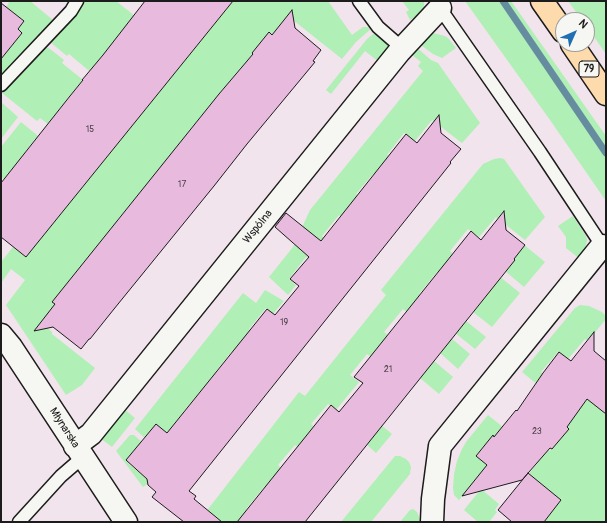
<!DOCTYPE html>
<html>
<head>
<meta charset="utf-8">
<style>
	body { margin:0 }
	#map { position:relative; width:607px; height:523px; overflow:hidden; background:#f2e4ec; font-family:Pangolin,sans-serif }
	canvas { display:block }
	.frame { position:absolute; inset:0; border:2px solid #1c1c1c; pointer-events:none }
	.north { position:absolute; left:555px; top:12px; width:40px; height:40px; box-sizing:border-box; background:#f6f6f2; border:1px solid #9f9f9c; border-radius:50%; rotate:45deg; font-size:11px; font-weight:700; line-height:16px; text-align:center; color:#1c1c1c }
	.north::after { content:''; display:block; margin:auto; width:14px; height:18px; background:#1f6fb2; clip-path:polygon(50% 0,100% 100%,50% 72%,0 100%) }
</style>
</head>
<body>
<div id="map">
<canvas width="607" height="523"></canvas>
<div class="frame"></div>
<div class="north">N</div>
</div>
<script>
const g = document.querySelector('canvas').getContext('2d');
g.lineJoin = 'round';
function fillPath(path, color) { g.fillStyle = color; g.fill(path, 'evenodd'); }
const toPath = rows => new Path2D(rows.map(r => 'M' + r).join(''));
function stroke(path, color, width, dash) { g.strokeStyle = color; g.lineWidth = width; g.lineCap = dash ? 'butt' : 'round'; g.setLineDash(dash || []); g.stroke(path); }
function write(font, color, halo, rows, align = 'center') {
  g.font = font + ' Pangolin,sans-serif'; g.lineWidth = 3; g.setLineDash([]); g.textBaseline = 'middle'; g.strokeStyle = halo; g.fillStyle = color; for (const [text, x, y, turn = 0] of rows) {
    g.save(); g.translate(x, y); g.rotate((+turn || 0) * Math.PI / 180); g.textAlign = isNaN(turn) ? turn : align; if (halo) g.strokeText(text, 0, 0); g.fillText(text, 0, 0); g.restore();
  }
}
fillPath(toPath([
	[7,1,30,1,53,20,1,75,1,59,22,33,18,29,24,21,6,7,9,3],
	[85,1,116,1,140,20,103,55,92,68,94,75,69,54,67,56,50,42,70,21],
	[233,1,328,1,352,35,363,27,367,27,372,28,356,42,342,59,288,16,272,35,269,32,253,52,256,55,237,72,185,136,188,139,117,220,121,223,42,323,52,332,52,334,95,368,82,385,66,395,6,305,25,280,11,269,1,283,1,262,13,247,26,257],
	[402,1,424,1,424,9,421,13,410,20,406,12,409,10],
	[465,1,511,1,606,136,606,201,550,120],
	[568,1,606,1,606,54,587,27,587,20,582,20],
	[433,33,445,36,449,39,456,48,442,58,433,54,418,43,425,36],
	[373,34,379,34,387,41,388,47,386,53,379,62,365,51,331,94,326,90,367,39],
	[415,46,431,60,438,63,480,123,462,143,432,120,415,141,404,133,387,155,396,162,381,180,373,174,356,194,363,201,347,221,339,215,322,236,329,243,314,262,306,257,289,279,296,285,288,295,269,277,293,247,310,210,423,71,418,66,421,62,412,55,412,51],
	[45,48,48,48,50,49,64,60,62,63,88,84,80,83,48,124,40,118,37,121,2,93],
	[1,102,18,117,1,139],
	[21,122,43,140,40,143,35,139,25,152,28,155,16,170,13,168,4,179,1,177,1,147],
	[500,158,504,159,545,217,525,240,496,217,479,237,468,229,450,251,458,258,443,277,437,272,419,294,425,299,411,316,403,309,384,332,393,339,376,360,367,354,350,375,359,382,336,410,328,404,311,424,320,431,303,451,295,445,278,465,287,474,271,492,264,487,246,509,252,515,246,522,198,522,299,392,305,396,386,295,381,290,483,164,494,159],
	[573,216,586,236,587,240,585,251,580,259,566,248,566,237,558,226],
	[523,244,545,262,524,287,505,271,511,257],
	[494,272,520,293,492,327,473,312,484,299,477,294],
	[265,290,284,301,273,314,266,308,249,329,256,335,238,356,232,351,216,371,222,377,206,397,200,392,183,412,189,418,173,438,147,440,135,429,243,293,256,303],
	[580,305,589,306,602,312,606,316,606,319,588,341,585,339,568,359,558,352,541,372,551,381,544,390,522,372,575,308],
	[466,321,486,337,475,349,449,328,458,330],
	[445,333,470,354,458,369,440,353],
	[433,360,453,377,439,394,414,373],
	[588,398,606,411,604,414,606,415,606,522,543,522,532,489,518,478,522,473,527,476,537,464,544,446,550,451,568,429,561,422,578,409],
	[124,409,135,418,112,447,100,438],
	[488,415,509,432,501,442,493,436,476,455,488,465,459,500,454,495,453,488,454,474,457,461,462,449,466,442],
	[375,420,392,434,376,453,366,444],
	[130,435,134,435,144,444,128,463,151,482,143,487,116,451],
	[395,456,400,456,406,459,409,462,411,467,410,474,371,522,341,522],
	[481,489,499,504,495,510,497,512,489,522,478,522,464,510],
	[413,509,417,512,421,522,400,522,410,510]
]), '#b0efb5');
stroke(toPath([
	[503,1,606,153]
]), '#658d9f', 7);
const building = toPath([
	[145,1,233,1,26,257,1,237,1,183,70,96,83,80,82,80,103,55,145,1],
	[1,3,24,21,18,29,22,33,1,59,1,3],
	[292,10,295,28,321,50,313,61,315,62,247,144,214,186,114,309,90,339,89,339,81,349,53,327,34,331,55,304,52,302,219,94,253,54,252,53,269,32,272,35,292,10],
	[439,115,441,133,461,149,450,162,451,163,189,491,196,496,194,499,222,522,184,522,152,497,156,492,148,485,147,479,126,460,156,424,167,433,267,309,275,315,299,286,290,279,309,257,275,227,286,213,321,241,406,134,417,143,439,115],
	[504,211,506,230,525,245,514,259,515,260,305,522,237,522,331,405,339,412,363,383,354,377,471,231,481,240,504,211],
	[594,332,594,351,606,361,606,414,587,399,567,427,569,429,552,449,550,448,522,480,462,496,487,465,476,456,493,435,494,437,516,410,517,411,543,373,559,352,571,361,594,332],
	[528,473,561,500,544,522,512,522,498,510,528,473]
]);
fillPath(building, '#e8bade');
stroke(building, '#1c1c1c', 1);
const service = toPath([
	[359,1,378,27,402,48],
	[437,4,540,152,605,250],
	[1,85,71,11,77,1],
	[19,522,61,476,83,457]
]);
const minor = toPath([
	[1,335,11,347,126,522],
	[75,446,91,434,399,52,440,8],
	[432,522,433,499,440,446,602,246]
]);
const primary = toPath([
	[542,1,563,31],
	[572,44,606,94]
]);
stroke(service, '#1c1c1c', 15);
stroke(minor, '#1c1c1c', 25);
stroke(primary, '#1c1c1c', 25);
stroke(service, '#f6f6f2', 12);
stroke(minor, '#f6f6f2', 22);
stroke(primary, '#fedbac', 22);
write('9px', '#4f444c', null, [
	["15",90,130],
	["17",182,185],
	["19",284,323],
	["21",388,370],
	["23",537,432]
]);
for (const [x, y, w] of [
	[589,69,20]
]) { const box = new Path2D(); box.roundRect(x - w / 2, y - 8, w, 16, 3); g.fillStyle = '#f6f6f2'; g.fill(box); stroke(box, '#1c1c1c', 1); }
write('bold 10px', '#1c1c1c', null, [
	["79",589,69]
]);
write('11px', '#1c1c1c', '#f6f6f2', [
	["Wspólna",258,227,-51],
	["Młynarska",64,428,57]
]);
</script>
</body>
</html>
